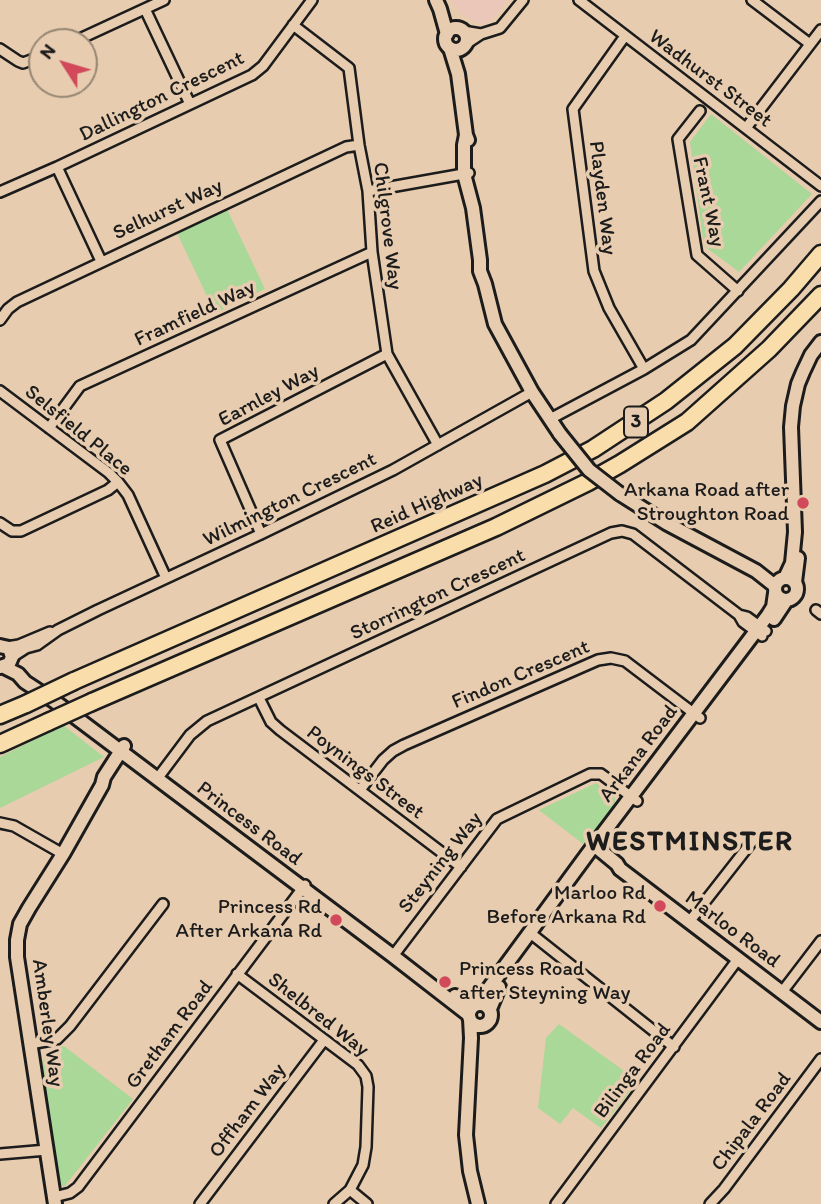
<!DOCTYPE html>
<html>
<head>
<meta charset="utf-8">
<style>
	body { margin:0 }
	#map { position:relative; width:821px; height:1204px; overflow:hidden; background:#e7ccaf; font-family:Itim,sans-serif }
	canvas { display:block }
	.north { position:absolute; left:28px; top:28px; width:70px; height:70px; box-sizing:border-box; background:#e7ccaf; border:2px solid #968674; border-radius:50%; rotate:307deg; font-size:19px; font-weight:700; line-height:28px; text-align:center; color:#1c1c1c }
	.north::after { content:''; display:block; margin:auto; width:24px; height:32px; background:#d1495b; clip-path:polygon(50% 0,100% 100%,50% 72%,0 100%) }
</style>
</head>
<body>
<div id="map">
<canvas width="821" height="1204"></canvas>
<div class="north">N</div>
</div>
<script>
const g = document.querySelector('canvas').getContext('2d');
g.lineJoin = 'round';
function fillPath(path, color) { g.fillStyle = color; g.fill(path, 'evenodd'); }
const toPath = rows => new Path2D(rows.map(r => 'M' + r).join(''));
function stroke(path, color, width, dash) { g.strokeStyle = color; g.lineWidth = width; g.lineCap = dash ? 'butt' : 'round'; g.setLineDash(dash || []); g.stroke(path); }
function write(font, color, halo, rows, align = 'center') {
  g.font = font + ' Itim,sans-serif'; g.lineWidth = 7; g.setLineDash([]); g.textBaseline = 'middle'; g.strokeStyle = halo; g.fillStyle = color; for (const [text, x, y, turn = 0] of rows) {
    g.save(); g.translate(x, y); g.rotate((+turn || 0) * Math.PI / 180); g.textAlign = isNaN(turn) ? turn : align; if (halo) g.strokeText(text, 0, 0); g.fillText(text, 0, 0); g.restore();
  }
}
fillPath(toPath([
	[452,0,507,0,493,18,482,25,461,14]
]), '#ebc7b9');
fillPath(toPath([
	[711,114,812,194,739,272,704,246,690,142],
	[226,207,265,289,215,313,176,231],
	[63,725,104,757,0,808,0,757],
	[596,783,615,797,615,808,587,847,539,810],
	[559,1024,638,1081,601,1128,573,1108,560,1124,538,1108,546,1038],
	[64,1046,133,1099,64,1187,58,1182,41,1063,53,1048]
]), '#a9d898');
const street = toPath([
	[579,0,821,186],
	[752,0,810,44],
	[145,9,190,104],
	[293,25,349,68,359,145,368,191,372,252,387,354,438,445],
	[463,31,481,34],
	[625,36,573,109,594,271,609,308,644,369],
	[73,42,164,0],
	[466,44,481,34,500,28,523,0],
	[0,49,18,61,23,63,42,56],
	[700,111,678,139,697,255,738,291],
	[746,128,821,30],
	[57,167,101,261],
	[368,191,469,173],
	[0,192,57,167,252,75,263,66,312,0],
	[0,320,8,309,17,302,346,147,359,145],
	[0,391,109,473,118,482,128,495,166,578],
	[550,419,644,369,691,340,821,201],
	[49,428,80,386,372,252],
	[0,523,12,531,21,531,108,490,118,482],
	[261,534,220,440,387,354],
	[816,610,821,614],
	[739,615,743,622,762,636],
	[7,647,19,645,50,632],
	[12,657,26,648,37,645,58,630,98,610,261,534,393,470,532,392],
	[259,698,271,722,280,730,461,867],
	[157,779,190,735,207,721,611,533,622,531,633,534,739,615,747,617,766,631],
	[360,790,383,760,393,751,404,745,598,660,611,658,625,661,700,718],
	[0,823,14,826,63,854],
	[689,922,754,839],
	[529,932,674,1047],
	[393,956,497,819,590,774,601,774,637,801],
	[237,974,358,1065,366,1076,368,1087,366,1147,363,1165,350,1190,334,1204],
	[782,992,821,941],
	[30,1044,57,1039,70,1026,163,904],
	[0,1154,47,1150],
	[350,1190,367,1204],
	[54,1197,70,1193,78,1187,305,885],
	[200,1204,324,1040],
	[556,1204,738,959],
	[710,1204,724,1189,821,1059]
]);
const secondary = toPath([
	[436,0,440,9,447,34],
	'445 39a11 11 0 1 1 22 0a11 11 0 1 1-22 0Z',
	[450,48,458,74,466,135,468,140],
	[466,135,464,145,464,174,473,208,480,260,480,271,485,284,495,324,532,392,560,434],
	[620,494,666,523,756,571,775,586],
	'775 589a11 11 0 1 1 22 0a11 11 0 1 1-22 0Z',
	[785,578,792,563,795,532,791,427,793,406,798,384,803,372,811,355,821,342],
	[795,582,798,558],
	[774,619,786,601],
	[0,646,9,648,12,657,9,664,0,667],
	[4,667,18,674,25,682,54,701,393,956,469,1015],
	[594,845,617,864,620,869,821,1022],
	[455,996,461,1000,474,1005],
	[478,1003,589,852,768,615,773,607,775,593],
	'469 1015a11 11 0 1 1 22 0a11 11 0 1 1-22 0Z',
	[490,1009,499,987],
	[470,1019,471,1038,466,1135,470,1171,478,1204],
	[55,1204,17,957,17,940,20,924,29,908,63,854,102,785,104,777,124,746]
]);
const highway = toPath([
	[74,681,545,474,593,449,666,401,735,346,791,289,821,254],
	[92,702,496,527,588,482,620,464,687,422,769,349,821,295],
	[0,715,26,704],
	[0,744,48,722]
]);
stroke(street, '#1c1c1c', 14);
stroke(secondary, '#1c1c1c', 18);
stroke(highway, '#1c1c1c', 21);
stroke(street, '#e7ccaf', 9);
stroke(secondary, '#e7ccaf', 12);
stroke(highway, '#f9ddab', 16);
const secondaryBridge = toPath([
	[560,434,589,470,620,494]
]);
const highwayBridge = toPath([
	[26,704,74,681],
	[48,722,92,702]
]);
stroke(secondaryBridge, '#1c1c1c', 18, []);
stroke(highwayBridge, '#1c1c1c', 21, []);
stroke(secondaryBridge, '#e7ccaf', 12);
stroke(highwayBridge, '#f9ddab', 16);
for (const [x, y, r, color] of [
	[803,503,7,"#d1495b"],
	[660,906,7,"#d1495b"],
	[336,920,7,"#d1495b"],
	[445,982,7,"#d1495b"]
]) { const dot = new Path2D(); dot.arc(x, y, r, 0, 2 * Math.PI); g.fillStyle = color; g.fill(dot); stroke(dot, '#e7ccaf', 2.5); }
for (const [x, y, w] of [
	[636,422,24]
]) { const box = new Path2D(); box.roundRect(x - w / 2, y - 15.5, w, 31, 5); g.fillStyle = '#e7ccaf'; g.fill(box); stroke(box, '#1c1c1c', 2); }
write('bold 19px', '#1c1c1c', null, [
	["3",636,422]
]);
write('21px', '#1c1c1c', '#e7ccaf', [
	["Wadhurst Street",710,79,37],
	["Dallington Crescent",162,97,-26],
	["Playden Way",602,198,83],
	["Frant Way",708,202,78],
	["Selhurst Way",168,210,-25],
	["Chilgrove Way",387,226,83],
	["Framfield Way",195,314,-25],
	["Earnley Way",269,396,-28],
	["Selsfield Place",78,431,39],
	["Wilmington Crescent",290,500,-26],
	["Reid Highway",427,504,-24],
	["Storrington Crescent",438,595,-25],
	["Findon Crescent",521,675,-23],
	["Arkana Road",639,754,-53],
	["Poynings Street",365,773,37],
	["Princess Road",249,824,37],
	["Steyning Way",441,863,-52],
	["Marloo Road",732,930,37],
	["Shelbred Way",318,1015,38],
	["Amberley Way",47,1023,82],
	["Gretham Road",170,1035,-53],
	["Bilinga Road",633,1071,-53],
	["Offham Way",248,1111,-53],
	["Chipala Road",752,1122,-53]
]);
write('21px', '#1c1c1c', '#e7ccaf', [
	["Arkana Road after",789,491],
	["Stroughton Road",789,515],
	["Marloo Rd",646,894],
	["Before Arkana Rd",646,918],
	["Princess Rd",322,908],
	["After Arkana Rd",322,932],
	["Princess Road",459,970,"left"],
	["after Steyning Way",459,994,"left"]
], 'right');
g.letterSpacing = '2px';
write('bold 28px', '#1c1c1c', '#e7ccaf', [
	["WESTMINSTER",690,843]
]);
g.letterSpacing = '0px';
</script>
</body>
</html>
